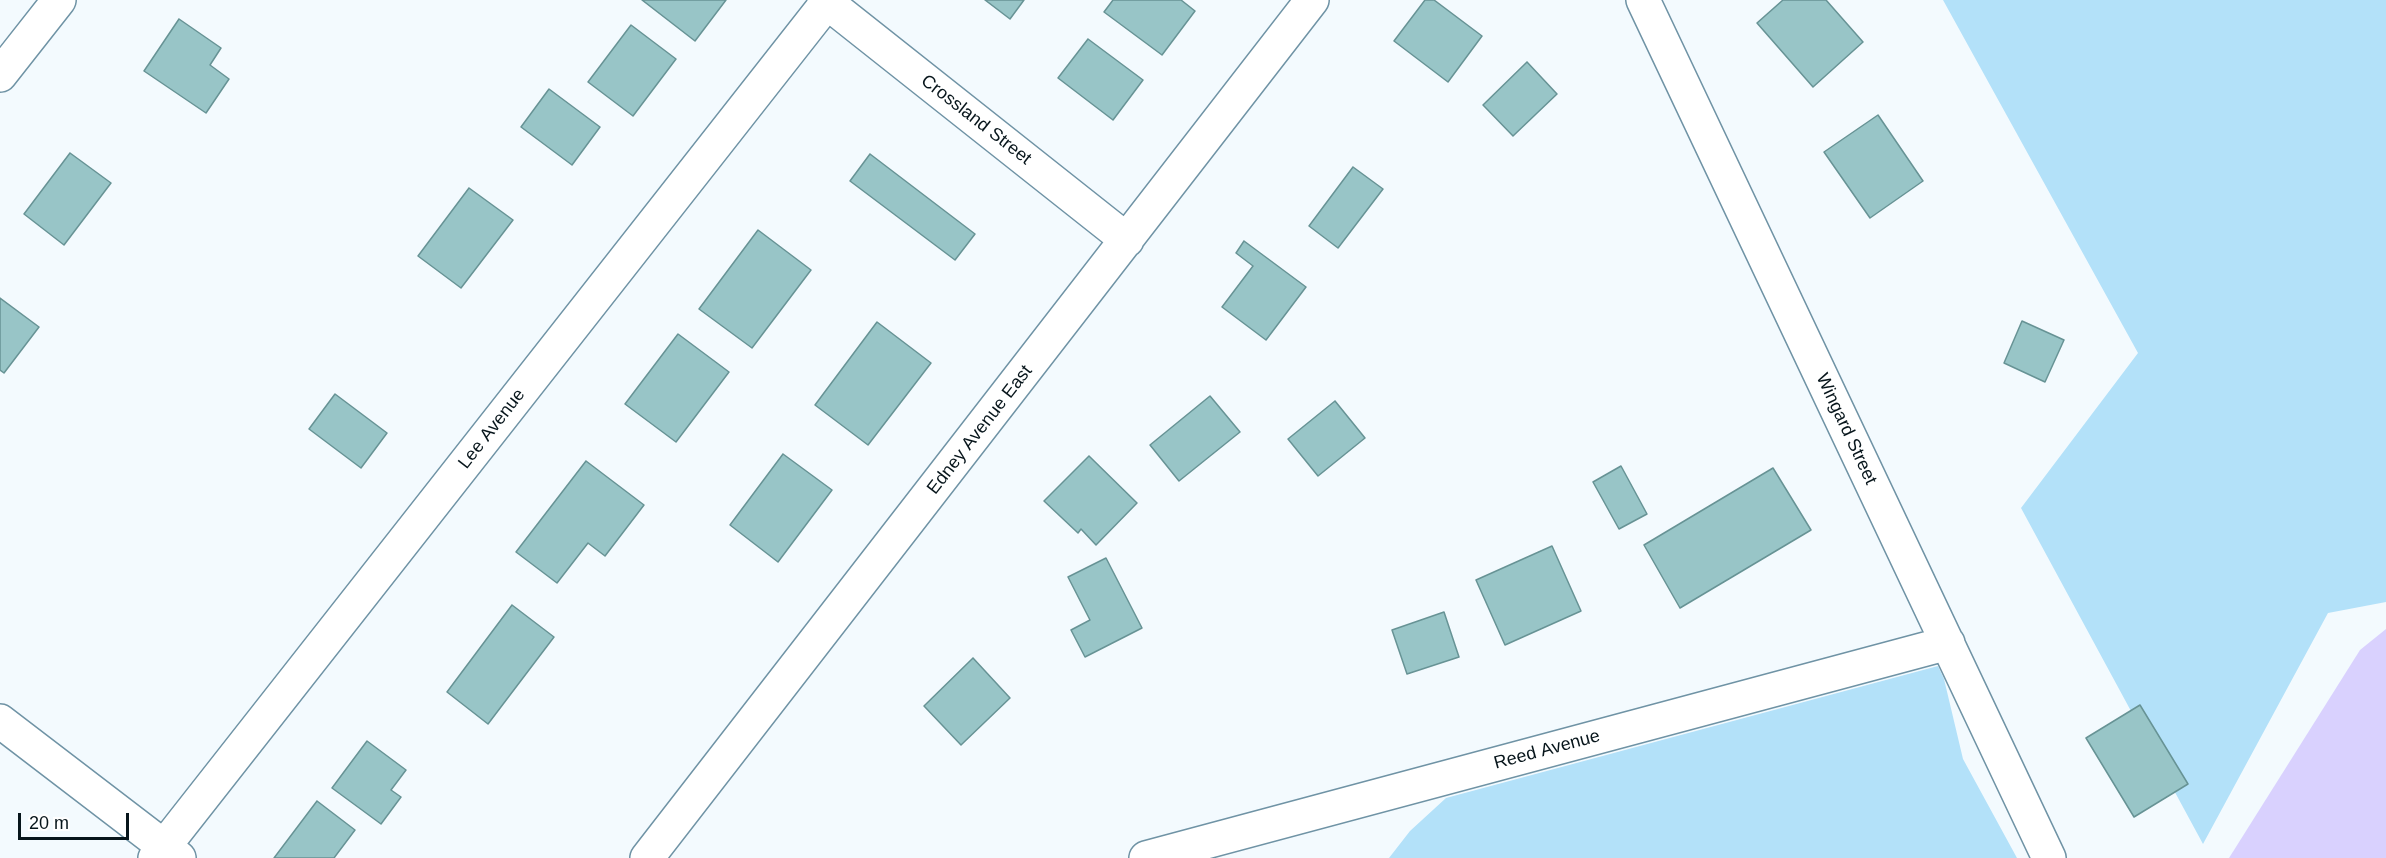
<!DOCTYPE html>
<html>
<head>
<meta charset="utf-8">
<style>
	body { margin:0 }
	#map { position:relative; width:2386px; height:858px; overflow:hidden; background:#f3fafe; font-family:Arial,sans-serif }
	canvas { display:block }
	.scale { position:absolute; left:18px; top:813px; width:111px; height:27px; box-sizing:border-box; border:3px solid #07151b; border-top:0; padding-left:8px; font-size:18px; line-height:21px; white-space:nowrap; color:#07151b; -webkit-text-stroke:4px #fff; paint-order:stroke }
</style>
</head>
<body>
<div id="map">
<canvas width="2386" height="858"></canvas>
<div class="scale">20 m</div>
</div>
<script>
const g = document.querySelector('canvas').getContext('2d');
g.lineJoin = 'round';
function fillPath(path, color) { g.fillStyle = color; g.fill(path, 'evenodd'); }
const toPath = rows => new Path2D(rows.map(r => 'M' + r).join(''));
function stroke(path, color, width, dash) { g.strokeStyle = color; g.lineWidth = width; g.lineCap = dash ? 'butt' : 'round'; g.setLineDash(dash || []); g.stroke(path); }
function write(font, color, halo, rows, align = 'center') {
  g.font = font + ' Arial,sans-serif'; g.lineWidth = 6; g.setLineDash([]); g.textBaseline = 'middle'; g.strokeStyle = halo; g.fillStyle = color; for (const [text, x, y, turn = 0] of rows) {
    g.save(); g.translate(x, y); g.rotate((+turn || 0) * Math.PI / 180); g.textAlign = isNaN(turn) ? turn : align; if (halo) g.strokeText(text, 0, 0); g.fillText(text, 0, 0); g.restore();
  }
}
fillPath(toPath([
	[1943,0,2386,0,2386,602,2328,613,2203,844,2021,508,2138,353],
	[1938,666,1944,679,1963,759,2017,858,1389,858,1410,831,1446,798]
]), '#b3e1f9');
fillPath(toPath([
	[2386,629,2386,858,2229,858,2360,650]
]), '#d9d1fe');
const building = toPath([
	[642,0,726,0,695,41,642,0],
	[985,0,1024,0,1010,19,985,0],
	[1113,0,1181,0,1195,11,1162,55,1104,12,1113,0],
	[1425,0,1434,0,1482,36,1448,82,1394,41,1425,0],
	[1783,0,1826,0,1863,42,1813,87,1757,23,1783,0],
	[179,19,221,48,210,65,229,79,206,113,144,71,179,19],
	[631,25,676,59,633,116,588,82,631,25],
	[1088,39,1143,80,1113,120,1058,78,1088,39],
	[1527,62,1557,94,1513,136,1483,105,1527,62],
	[549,89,600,127,572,165,521,127,549,89],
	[1878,115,1923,181,1870,218,1824,152,1878,115],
	[70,153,111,183,64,245,24,214,70,153],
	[870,154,975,234,955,260,850,181,870,154],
	[1353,167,1383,189,1338,248,1309,226,1353,167],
	[469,188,513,220,461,288,418,256,469,188],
	[758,230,811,270,752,348,699,309,758,230],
	[1244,241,1306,287,1266,340,1222,307,1253,266,1236,253,1244,241],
	[0,298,39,327,4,373,0,370,0,298],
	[2022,321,2064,340,2045,382,2004,363,2022,321],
	[877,322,931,363,868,445,815,405,877,322],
	[678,334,729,372,676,442,625,404,678,334],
	[335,394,387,433,361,468,309,429,335,394],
	[1210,396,1240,432,1179,481,1150,445,1210,396],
	[1335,401,1365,438,1318,476,1288,439,1335,401],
	[783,454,832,490,778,562,730,525,783,454],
	[1089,456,1137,503,1096,545,1081,529,1078,533,1044,501,1089,456],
	[586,461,644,505,605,556,588,543,557,583,516,552,586,461],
	[1621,466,1647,514,1619,529,1593,482,1621,466],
	[1773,468,1811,530,1680,608,1644,545,1773,468],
	[1552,546,1581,611,1505,645,1476,580,1552,546],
	[1106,558,1142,628,1085,657,1071,630,1090,620,1068,577,1106,558],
	[512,605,554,637,488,724,447,692,512,605],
	[1444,612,1459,657,1407,674,1392,630,1444,612],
	[973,658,1010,698,961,745,924,706,973,658],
	[2140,705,2188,784,2134,817,2086,738,2140,705],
	[367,741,406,770,391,790,401,797,381,824,332,788,367,741],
	[317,801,355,830,334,858,274,858,317,801]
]);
fillPath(building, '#98c5c7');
stroke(building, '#679395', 1.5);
const minor = toPath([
	[824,0,1127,240],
	[1643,0,2049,858],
	[0,75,59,0],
	[0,721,179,858],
	[155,858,829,0],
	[647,858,1312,0],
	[1146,858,1948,643]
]);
stroke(minor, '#6f93a5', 36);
stroke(minor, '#fff', 33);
write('18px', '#07151b', '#fff', [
	["Crossland Street",976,120,38],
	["Lee Avenue",492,429,-52],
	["Wingard Street",1846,429,65],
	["Edney Avenue East",980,430,-52],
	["Reed Avenue",1547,750,-15]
]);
</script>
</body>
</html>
